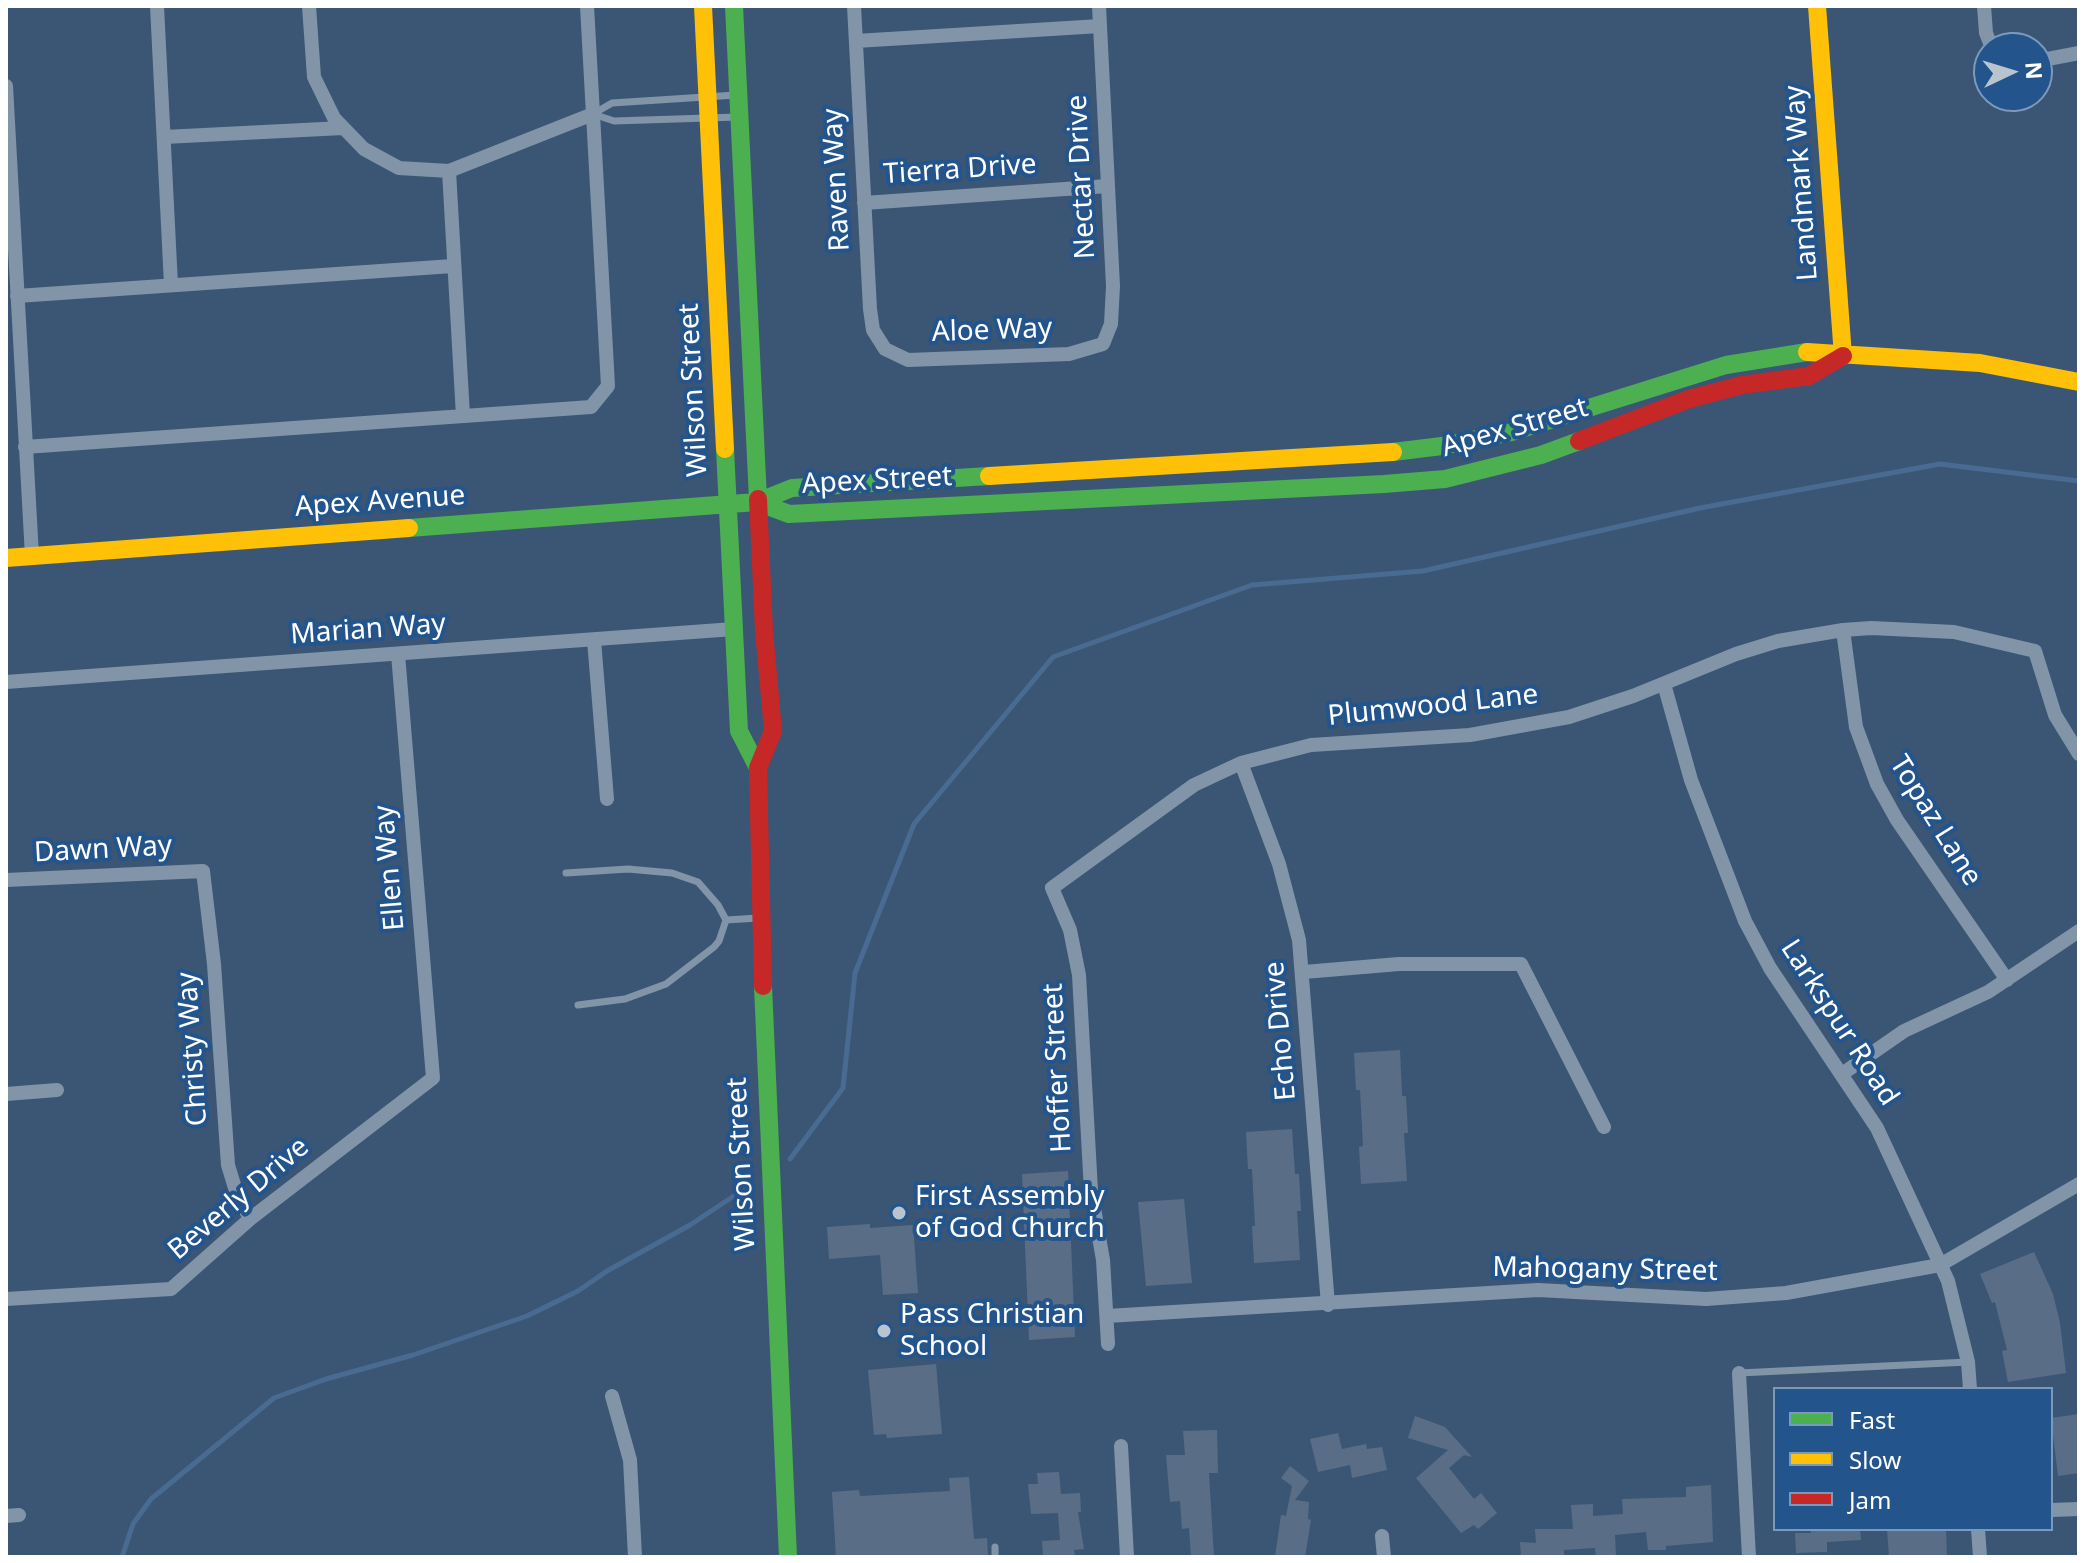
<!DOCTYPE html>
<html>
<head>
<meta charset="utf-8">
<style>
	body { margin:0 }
	#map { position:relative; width:2085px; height:1563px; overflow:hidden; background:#3b5674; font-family:"Noto Sans",sans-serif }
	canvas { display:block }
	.frame { position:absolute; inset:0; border:8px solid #fff; pointer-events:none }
	.legend { position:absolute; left:1773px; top:1387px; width:280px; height:144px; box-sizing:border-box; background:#23558c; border:2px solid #7b99ba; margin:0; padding:10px 14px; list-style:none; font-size:24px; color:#fff }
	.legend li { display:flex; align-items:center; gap:16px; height:40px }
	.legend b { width:40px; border:2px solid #7b99ba }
	.north { position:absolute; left:1973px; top:32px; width:80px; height:80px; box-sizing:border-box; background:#23558c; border:2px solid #7b99ba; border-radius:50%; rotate:86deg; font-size:22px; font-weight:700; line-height:32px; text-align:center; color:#fff }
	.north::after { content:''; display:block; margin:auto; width:28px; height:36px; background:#bac4ce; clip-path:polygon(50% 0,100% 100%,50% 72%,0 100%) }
</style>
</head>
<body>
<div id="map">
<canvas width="2085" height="1563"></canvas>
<div class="frame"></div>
<ul class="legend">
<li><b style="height:10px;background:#4caf50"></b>Fast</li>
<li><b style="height:10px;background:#ffc107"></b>Slow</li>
<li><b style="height:10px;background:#c62828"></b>Jam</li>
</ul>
<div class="north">N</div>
</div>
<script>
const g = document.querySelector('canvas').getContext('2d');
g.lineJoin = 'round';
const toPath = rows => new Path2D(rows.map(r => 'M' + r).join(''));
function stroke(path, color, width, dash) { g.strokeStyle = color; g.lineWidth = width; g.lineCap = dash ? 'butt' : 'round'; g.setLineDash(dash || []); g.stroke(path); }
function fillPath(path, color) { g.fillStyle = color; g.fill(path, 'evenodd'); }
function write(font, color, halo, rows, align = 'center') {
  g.font = font + ' "Noto Sans",sans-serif'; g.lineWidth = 8; g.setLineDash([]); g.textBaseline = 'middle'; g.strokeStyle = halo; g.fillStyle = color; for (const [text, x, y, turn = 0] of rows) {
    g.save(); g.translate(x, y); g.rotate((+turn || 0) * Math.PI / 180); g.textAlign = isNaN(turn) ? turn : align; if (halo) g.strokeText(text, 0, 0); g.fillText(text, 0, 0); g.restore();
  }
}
stroke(toPath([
	[790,1159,843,1088,855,973,914,824,1053,657,1252,585,1423,571,1700,508,1940,464,2079,481],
	[122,1557,133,1524,151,1499,274,1398,326,1379,413,1355,527,1316,578,1291,607,1271,690,1225,749,1186]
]), '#496b91', 5);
fillPath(toPath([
	[1400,1050,1402,1096,1406,1096,1408,1133,1404,1133,1407,1181,1361,1184,1359,1147,1363,1146,1360,1090,1356,1090,1354,1053],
	[1292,1129,1295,1174,1299,1174,1301,1211,1297,1211,1300,1260,1254,1263,1252,1226,1255,1226,1252,1169,1248,1169,1246,1132],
	[1068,1171,1075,1337,1029,1340,1022,1174],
	[1184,1199,1192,1283,1146,1286,1138,1202],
	[870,1224,870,1228,913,1225,918,1293,883,1295,880,1255,829,1259,827,1227],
	[2034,1252,2053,1294,2060,1323,2066,1373,2008,1382,2002,1351,2007,1350,1995,1302,1992,1303,1980,1274],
	[936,1364,942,1434,887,1438,886,1434,874,1435,868,1370],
	[2079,1414,2079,1473,2058,1476,2051,1418],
	[1415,1416,1445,1427,1472,1457,1464,1455,1449,1468,1474,1499,1481,1493,1497,1513,1478,1529,1474,1525,1461,1533,1416,1478,1448,1450,1408,1438],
	[1217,1430,1218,1473,1209,1473,1214,1557,1191,1557,1189,1528,1182,1529,1180,1501,1170,1502,1166,1455,1185,1455,1183,1431],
	[1338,1433,1342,1449,1366,1444,1367,1449,1382,1447,1387,1470,1352,1478,1350,1465,1318,1472,1310,1439],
	[1290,1466,1309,1481,1295,1500,1309,1502,1308,1519,1311,1520,1305,1557,1275,1557,1281,1515,1286,1516,1292,1486,1281,1478],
	[1059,1472,1061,1494,1080,1493,1081,1512,1078,1512,1084,1549,1074,1550,1075,1557,1043,1557,1042,1541,1060,1540,1058,1513,1031,1514,1028,1484,1038,1484,1037,1473],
	[969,1477,974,1539,987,1538,988,1557,836,1557,832,1492,859,1490,860,1496,950,1491,949,1478],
	[1711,1485,1713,1542,1666,1546,1666,1550,1648,1550,1646,1532,1615,1535,1616,1557,1596,1557,1595,1548,1564,1550,1564,1557,1521,1557,1520,1542,1536,1543,1535,1529,1573,1529,1571,1505,1593,1504,1593,1516,1623,1514,1622,1499,1686,1497,1686,1487],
	[1811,1529,1860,1529,1861,1540,1827,1542,1827,1552,1796,1553,1795,1533,1811,1533],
	[1887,1529,1946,1529,1947,1557,1889,1557]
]), '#596e86');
stroke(toPath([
	[736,95,612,103,593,114,614,121,738,117],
	[566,873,628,869,672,873,698,882,718,905,726,920,759,918],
	[578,1005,625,999,666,984,714,947,719,941,726,920],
	[1739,1373,1968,1362],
	[995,1547,995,1557]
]), '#8295a8', 7);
stroke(toPath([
	[157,6,171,285],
	[309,6,314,77,334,118,364,149,399,168,449,171,593,114],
	[854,6,870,309,873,330,885,349,908,360,1069,354,1103,344,1111,324,1113,286,1099,6],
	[1984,6,1986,33,1992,48],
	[856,41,1100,26],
	[2037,61,2079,53],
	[6,86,32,556],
	[164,137,343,128],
	[449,171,463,416],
	[864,203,1108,186],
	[17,296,453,266],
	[25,447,591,407,608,386,587,6],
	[1843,630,1856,727,1877,784,1897,820,2007,980],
	[594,640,607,799],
	[6,682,734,629],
	[1664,684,1691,780,1745,921,1770,968,1877,1128,1948,1281,1968,1362,1970,1389],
	[1241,763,1279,864,1299,940,1328,1305],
	[6,880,203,871,214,964,228,1165,235,1188,250,1219],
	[1304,972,1399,964,1521,964,1604,1127],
	[1842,1074,1904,1031,1988,992,2079,931],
	[6,1094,57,1090],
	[6,1299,171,1289,250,1219,433,1078,398,654],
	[1107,1316,1538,1290,1706,1299,1786,1293,1940,1265,2079,1184],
	[1108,1344,1103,1260,1091,1191,1079,975,1070,930,1052,888,1194,785,1241,763,1311,745,1470,735,1569,717,1633,696,1736,654,1778,641,1843,630,1871,628,1954,632,2035,651,2055,715,2079,754],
	[1739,1373,1749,1557],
	[612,1396,630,1460,635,1557],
	[1121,1446,1127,1557],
	[2051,1510,2079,1509],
	[6,1516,19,1515],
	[1978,1529,1980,1557],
	[1382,1536,1384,1557]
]), '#8295a8', 14);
stroke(toPath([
	[734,6,758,499],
	[725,449,739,731,758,768],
	[1393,452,1442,446,1512,432,1726,365,1807,352],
	[757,502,789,514,1384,484,1445,479,1541,455,1579,441],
	[409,528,757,502,792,488,989,476],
	[763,986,788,1557]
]), '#4caf50', 18);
stroke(toPath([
	[703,6,725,449],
	[1817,6,1843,356],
	[1807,352,1980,363,2079,382],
	[989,476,1393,452],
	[6,558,409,528]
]), '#ffc107', 18);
stroke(toPath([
	[1579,441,1689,399,1742,385,1809,376,1843,356],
	[758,499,764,631,773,731,758,768,763,986]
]), '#c62828', 18);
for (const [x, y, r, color] of [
	[899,1213,8,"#bac4ce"],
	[884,1331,8,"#bac4ce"]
]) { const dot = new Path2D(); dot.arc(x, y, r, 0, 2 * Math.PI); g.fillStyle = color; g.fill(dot); stroke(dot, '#23558c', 3); }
write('28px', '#fff', '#23558c', [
	["Tierra Drive",960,170,-4],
	["Nectar Drive",1082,177,-93],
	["Raven Way",837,180,-93],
	["Landmark Way",1802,183,-94],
	["Aloe Way",992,331,-2],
	["Wilson Street",694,390,-93],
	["Apex Street",1515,428,-16],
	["Apex Street",877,481,-3],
	["Apex Avenue",380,502,-4],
	["Marian Way",368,630,-4],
	["Plumwood Lane",1433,706,-6],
	["Topaz Lane",1935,821,58],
	["Dawn Way",103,850,-3],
	["Ellen Way",390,868,-95],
	["Larkspur Road",1839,1023,57],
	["Echo Drive",1281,1031,-95],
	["Christy Way",193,1049,-94],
	["Hoffer Street",1058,1068,-93],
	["Wilson Street",742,1164,-93],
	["Beverly Drive",239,1199,-40],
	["Mahogany Street",1605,1270,1]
]);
write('28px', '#fff', '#23558c', [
	["First Assembly",915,1197],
	["of God Church",915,1229],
	["Pass Christian",900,1315],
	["School",900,1347]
], 'left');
</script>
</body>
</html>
